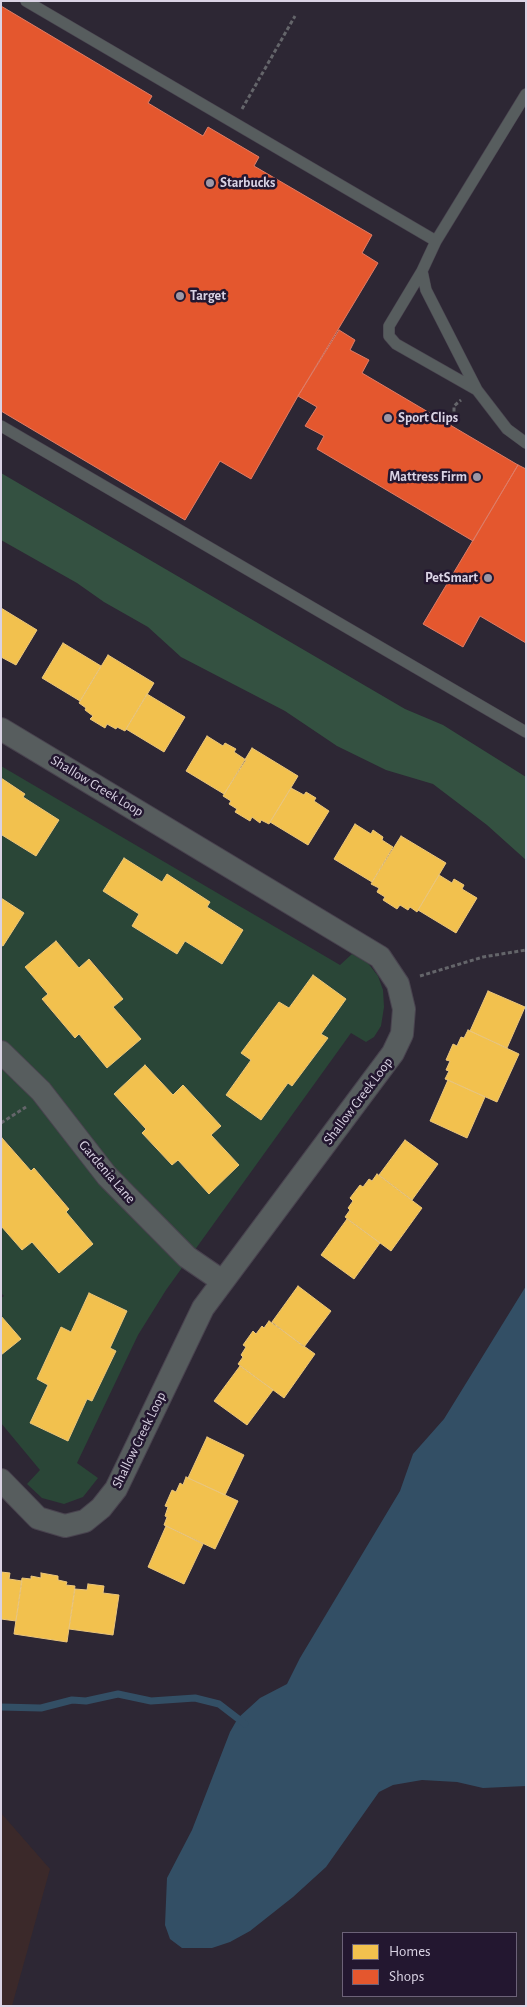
<!DOCTYPE html>
<html>
<head>
<meta charset="utf-8">
<style>
	body { margin:0 }
	#map { position:relative; width:527px; height:2007px; overflow:hidden; background:#2d2734; font-family:"Alegreya Sans",sans-serif }
	canvas { display:block }
	.frame { position:absolute; inset:0; border:2px solid #dad3e4; pointer-events:none }
	.legend { position:absolute; left:342px; top:1932px; width:175px; height:65px; box-sizing:border-box; background:#231730; border:1px solid #6c6278; margin:0; padding:6px 9px; list-style:none; font-size:15px; color:#dad3e4 }
	.legend li { display:flex; align-items:center; gap:10px; height:25px }
	.legend b { width:25px; border:1px solid #6c6278 }
</style>
</head>
<body>
<div id="map">
<canvas width="527" height="2007"></canvas>
<div class="frame"></div>
<ul class="legend">
<li><b style="height:14px;background:#f2c14e"></b>Homes</li>
<li><b style="height:14px;background:#e4572e"></b>Shops</li>
</ul>
</div>
<script>
const g = document.querySelector('canvas').getContext('2d');
g.lineJoin = 'round';
function fillPath(path, color) { g.fillStyle = color; g.fill(path, 'evenodd'); }
const toPath = rows => new Path2D(rows.map(r => 'M' + r).join(''));
function stroke(path, color, width, dash) { g.strokeStyle = color; g.lineWidth = width; g.lineCap = dash ? 'butt' : 'round'; g.setLineDash(dash || []); g.stroke(path); }
function write(font, color, halo, rows, align = 'center') {
  g.font = font + ' "Alegreya Sans",sans-serif'; g.lineWidth = 5; g.setLineDash([]); g.textBaseline = 'middle'; g.strokeStyle = halo; g.fillStyle = color; for (const [text, x, y, turn = 0] of rows) {
    g.save(); g.translate(x, y); g.rotate((+turn || 0) * Math.PI / 180); g.textAlign = isNaN(turn) ? turn : align; if (halo) g.strokeText(text, 0, 0); g.fillText(text, 0, 0); g.restore();
  }
}
fillPath(toPath([
	[1,1813,50,1869,12,2006,1,2006]
]), '#3b292a');
fillPath(toPath([
	[1,766,340,965,352,954,367,962,378,976,383,990,384,1007,381,1026,374,1037,366,1042,351,1033,166,1290,138,1335,77,1463,98,1478,83,1497,64,1504,42,1498,27,1484,40,1470,1,1423,1,1355,20,1339,1,1316,1,1298,4,1296,1,1293,1,1226,22,1250,69,1208,34,1168,31,1171,3,1138,1,1139,1,945,3,946,24,913,1,898,1,836,2,835,36,856,59,820,23,797,25,793,1,778],
	[167,874,210,902,207,907,243,930,222,964,185,941,177,954,132,926,139,914,103,891,162,882],
	[56,941,79,968,90,959,123,999,113,1007,140,1040,107,1067,79,1034,74,1037,42,1000,48,994,25,967],
	[313,975,321,1034,327,1039,292,1086,288,1083,261,1120,226,1095,251,1060,242,1053,279,1002,289,1008],
	[145,1065,173,1095,183,1086,221,1126,211,1135,239,1165,209,1193,178,1160,172,1165,142,1133,146,1129,115,1094],
	[89,1293,127,1311,110,1348,116,1352,92,1401,87,1399,68,1441,48,1385,37,1379,61,1327,71,1332]
]), '#2a4637');
fillPath(toPath([
	[1,473,405,709,443,725,526,777,526,860,487,825,433,784,386,770,337,746,285,711,181,657,148,627,104,602,77,583,1,540]
]), '#345141');
fillPath(toPath([
	[526,1286,526,1786,483,1788,457,1782,422,1780,393,1785,379,1792,326,1867,293,1897,250,1931,230,1942,212,1948,182,1948,170,1939,165,1925,167,1878,192,1830,230,1732,238,1718,260,1698,287,1684,300,1658,400,1491,413,1454,444,1419]
]), '#334f65');
const homes = toPath([
	[1,608,37,630,16,665,1,657,1,608],
	[63,643,101,666,80,701,42,678,63,643],
	[108,655,154,683,125,731,117,727,116,729,107,724,105,728,90,719,93,716,85,710,86,708,79,703,108,655],
	[147,694,185,717,164,752,126,729,147,694],
	[207,736,223,746,225,743,236,749,234,752,246,760,224,794,186,771,207,736],
	[252,748,298,776,269,824,261,820,260,823,252,817,250,821,235,812,237,809,229,804,231,801,223,796,252,748],
	[1,778,25,794,23,797,59,820,36,856,2,835,1,836,1,778],
	[291,788,304,795,306,792,316,798,314,801,329,811,308,845,270,822,291,788],
	[355,824,371,834,373,830,383,837,382,840,393,847,372,882,334,859,355,824],
	[401,836,446,863,417,912,410,907,408,910,400,905,397,909,383,900,385,897,377,892,379,888,371,884,401,836],
	[124,858,162,882,167,874,210,902,207,907,243,930,222,964,185,941,177,954,132,926,139,914,103,891,124,858],
	[439,875,452,883,454,879,464,885,462,889,477,898,456,933,418,910,439,875],
	[1,898,24,913,3,946,1,945,1,898],
	[56,941,79,968,89,959,123,999,113,1007,141,1039,107,1068,79,1034,75,1038,42,999,48,994,25,967,56,941],
	[313,975,346,999,321,1034,328,1038,292,1086,288,1083,261,1120,226,1095,251,1060,241,1053,279,1002,289,1008,313,975],
	[488,991,525,1007,507,1048,470,1031,488,991],
	[468,1030,519,1054,497,1102,445,1079,449,1071,446,1070,450,1061,446,1060,453,1044,457,1046,461,1037,464,1038,468,1030],
	[145,1065,173,1095,183,1085,221,1126,211,1135,239,1165,209,1194,178,1160,172,1165,142,1133,146,1129,114,1094,145,1065],
	[448,1080,485,1097,467,1138,430,1121,448,1080],
	[2,1138,31,1171,34,1168,69,1209,66,1212,93,1244,59,1273,32,1242,22,1250,1,1226,2,1138],
	[405,1140,438,1164,412,1200,379,1175,405,1140],
	[377,1174,422,1208,391,1251,345,1217,350,1210,348,1208,353,1201,350,1198,360,1185,363,1187,369,1179,372,1181,377,1174],
	[347,1219,380,1243,354,1279,321,1255,347,1219],
	[298,1286,331,1311,304,1347,272,1322,298,1286],
	[89,1293,127,1311,110,1348,116,1351,92,1401,87,1399,68,1441,30,1423,48,1385,37,1379,61,1327,71,1332,89,1293],
	[1,1316,21,1339,1,1355,1,1316],
	[269,1321,315,1354,284,1398,238,1364,243,1357,241,1355,246,1347,243,1345,253,1331,256,1334,262,1326,264,1328,269,1321],
	[240,1366,273,1390,247,1425,214,1401,240,1366],
	[207,1437,244,1455,225,1495,188,1478,207,1437],
	[186,1477,238,1501,215,1549,164,1525,167,1517,165,1516,168,1507,165,1506,172,1490,176,1492,180,1483,183,1485,186,1477],
	[166,1526,203,1544,184,1584,148,1567,166,1526],
	[1,1572,10,1573,9,1579,22,1581,16,1621,1,1619,1,1572],
	[41,1573,58,1576,58,1580,67,1582,66,1585,75,1586,67,1642,14,1634,22,1578,31,1579,31,1576,41,1578,41,1573],
	[88,1584,104,1586,103,1593,119,1595,113,1635,69,1629,75,1589,87,1590,88,1584]
]);
fillPath(homes, '#f2c14e');
stroke(homes, '#ebc67b', 1);
const shops = toPath([
	[1,6,152,96,148,103,203,136,208,127,259,157,254,166,372,235,362,253,378,263,298,396,251,479,220,461,185,520,1,411,1,6],
	[339,330,355,340,350,350,369,360,362,373,518,465,473,541,317,449,324,436,305,426,317,407,298,396,339,330],
	[518,465,526,469,526,643,480,616,463,647,423,624,518,465]
]);
fillPath(shops, '#e4572e');
stroke(shops, '#e17c65', 1);
stroke(toPath([
	[1,1707,41,1708,72,1700,86,1701,118,1694,151,1701,195,1698,219,1704,245,1724]
]), '#334f65', 7);
const lane = toPath([
	[26,1,436,241],
	[526,94,436,241,422,271,426,290,477,390,507,429,526,443],
	[422,271,389,326,389,336,396,344,477,390],
	[1,426,526,732]
]);
const street = toPath([
	[1,729,380,957,398,984,404,1009,402,1034,393,1053,203,1308,116,1489,101,1508,85,1521,65,1526,38,1518,1,1480],
	[1,1052,41,1091,107,1176,187,1257,222,1281]
]);
stroke(lane, '#49434f', 12);
stroke(street, '#49434f', 24);
stroke(toPath([
	[242,109,295,16],
	[454,418,454,406,461,400],
	[420,976,483,957,526,950],
	[1,1123,26,1107]
]), '#64656a', 3, [4, 2.5]);
stroke(lane, '#575d5e', 11);
stroke(street, '#575d5e', 22);
for (const [x, y, r, color] of [
	[210,183,5,"#9d97a6"],
	[180,296,5,"#9d97a6"],
	[388,418,5,"#9d97a6"],
	[477,477,5,"#9d97a6"],
	[488,578,5,"#9d97a6"]
]) { const dot = new Path2D(); dot.arc(x, y, r, 0, 2 * Math.PI); g.fillStyle = color; g.fill(dot); stroke(dot, '#231730', 2); }
write('bold 14px', '#dad3e4', '#231730', [
	["Starbucks",220,183],
	["Target",190,296],
	["Sport Clips",398,418],
	["Mattress Firm",467,477,"right"],
	["PetSmart",478,578,"right"]
], 'left');
write('14px', '#dad3e4', '#231730', [
	["Shallow Creek Loop",97,786,31],
	["Shallow Creek Loop",358,1101,-53],
	["Gardenia Lane",107,1172,49],
	["Shallow Creek Loop",139,1440,-64]
]);
</script>
</body>
</html>
